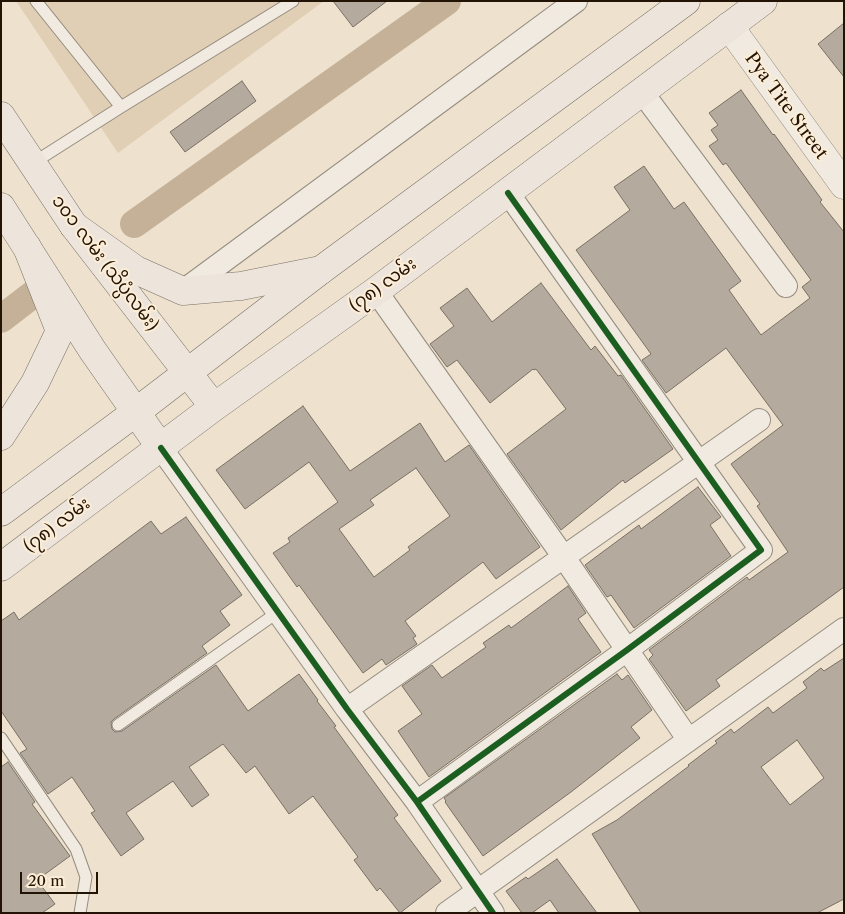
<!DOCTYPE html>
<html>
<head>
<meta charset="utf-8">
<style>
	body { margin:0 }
	#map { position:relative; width:845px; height:914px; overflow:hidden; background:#eee1ce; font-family:"Libre Caslon Text",serif }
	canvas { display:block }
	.frame { position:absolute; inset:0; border:2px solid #231304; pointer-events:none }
	.scale { position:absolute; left:20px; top:872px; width:78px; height:22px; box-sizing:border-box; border:2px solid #231304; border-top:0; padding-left:6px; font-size:15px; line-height:18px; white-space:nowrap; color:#231304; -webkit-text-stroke:4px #fcedd7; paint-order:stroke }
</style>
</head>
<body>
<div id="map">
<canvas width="845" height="914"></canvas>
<div class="frame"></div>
<div class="scale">20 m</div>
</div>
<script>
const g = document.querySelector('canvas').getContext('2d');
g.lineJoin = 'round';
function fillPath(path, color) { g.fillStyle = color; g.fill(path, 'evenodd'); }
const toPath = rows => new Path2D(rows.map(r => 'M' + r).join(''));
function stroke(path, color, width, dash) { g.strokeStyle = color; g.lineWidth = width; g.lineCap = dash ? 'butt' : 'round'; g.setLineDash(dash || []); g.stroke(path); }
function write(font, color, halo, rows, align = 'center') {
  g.font = font + ' "Libre Caslon Text","Noto Sans Myanmar",serif'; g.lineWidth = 4; g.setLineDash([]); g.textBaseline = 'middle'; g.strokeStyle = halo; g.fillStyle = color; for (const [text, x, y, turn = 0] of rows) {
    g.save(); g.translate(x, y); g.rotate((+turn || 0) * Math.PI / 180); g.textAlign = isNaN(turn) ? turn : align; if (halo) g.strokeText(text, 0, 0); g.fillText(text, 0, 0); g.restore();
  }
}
fillPath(toPath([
	[16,1,324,1,118,153]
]), '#e1cfb5');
stroke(toPath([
	[134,224,447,1],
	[1,319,40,289]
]), '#c4b198', 28);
const building = toPath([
	[333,1,387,1,353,27,333,1],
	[844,23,844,77,818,44,844,23],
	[242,81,256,101,185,152,170,132,242,81],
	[741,90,773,135,774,134,822,200,820,202,844,232,844,587,716,680,720,686,686,711,649,659,653,655,649,650,747,577,749,580,788,552,757,506,760,504,731,464,783,425,726,348,666,393,642,360,651,354,576,250,630,210,614,187,644,166,674,209,684,202,741,281,729,290,761,335,810,298,802,287,811,280,726,163,723,165,709,146,718,140,711,130,718,125,709,113,741,90],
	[541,283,591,350,595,346,618,376,621,375,673,449,625,483,623,480,561,530,507,454,566,409,536,369,534,370,533,369,490,403,457,360,447,367,430,344,454,326,440,308,467,288,492,322,541,283],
	[303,406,350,471,420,423,445,462,469,445,540,547,496,579,483,562,405,621,416,636,413,638,417,644,386,665,382,659,363,673,299,585,297,587,273,553,290,542,288,538,338,502,309,462,245,509,216,470,303,406],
	[416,468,450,516,408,547,410,550,374,577,339,529,374,505,370,500,416,468],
	[698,487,721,517,710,525,731,556,634,628,611,595,607,597,585,565,639,525,641,529,698,487],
	[186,517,242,595,220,611,230,625,202,646,207,653,114,719,111,722,112,729,115,732,122,731,216,665,248,711,299,674,318,700,317,701,336,726,334,727,398,815,394,818,441,881,400,913,380,888,377,891,354,860,358,857,313,796,289,814,255,766,246,773,223,744,189,767,209,795,192,807,173,781,126,813,144,839,121,856,91,813,95,811,72,777,48,794,20,753,27,749,1,711,1,621,14,612,19,620,151,521,161,534,186,517],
	[568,586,586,613,578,619,601,652,429,777,398,731,422,714,402,686,432,665,442,678,486,647,483,643,509,625,511,628,568,586],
	[844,658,844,899,817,913,641,913,592,834,617,820,689,766,688,765,717,743,715,741,731,729,734,733,768,707,773,713,807,688,803,682,821,668,824,671,844,658],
	[797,740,824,778,790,805,761,767,797,740],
	[617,674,622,680,628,675,652,710,631,727,640,738,571,792,483,856,445,802,446,801,444,798,617,674],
	[8,762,35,802,32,804,70,856,37,880,55,904,42,913,1,913,1,767,8,762],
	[557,859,597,913,559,913,550,900,532,913,522,913,506,891,526,877,528,879,557,859]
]);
fillPath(building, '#b4aa9d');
stroke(building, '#797064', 1);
const service = toPath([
	[36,1,121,107],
	[33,163,121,107,293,1],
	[118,725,278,612],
	[1,738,76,849,86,877,80,913]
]);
const minor = toPath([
	[642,92,786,286],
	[183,291,576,1],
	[376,291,563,556,688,739],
	[161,448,347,709,417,802,493,913],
	[347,709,759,420],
	[417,802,627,650,761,550,508,193],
	[447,913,844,629]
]);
const tertiary = toPath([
	[729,26,844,185]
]);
const primary = toPath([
	[1,116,74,226,214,407],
	[1,207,93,351,161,448],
	[1,512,136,412,321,270,686,1],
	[1,567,214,407,376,291,763,1]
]);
const trunk = toPath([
	[74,226,136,270,183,291,241,286,321,270],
	[1,436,35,383,60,331,27,247]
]);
stroke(service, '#958c7f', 13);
stroke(minor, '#958c7f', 24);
stroke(tertiary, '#958c7f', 29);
stroke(primary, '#797064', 29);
stroke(trunk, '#797064', 29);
stroke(service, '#f0eae0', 11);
stroke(minor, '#f0eae0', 22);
stroke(tertiary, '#f0eae0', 28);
stroke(primary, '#ede5db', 28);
stroke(trunk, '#ede5db', 28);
stroke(toPath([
	[161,448,347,709,417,802,493,913],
	[417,802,627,650,761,550,508,193]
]), '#1b5e20', 6);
write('18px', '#231304', '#fcedd7', [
	["Pya Tite Street",786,106,54],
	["၁၀၁ လမ်း (သိပ္ပံလမ်း)",105,263,53],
	["(၇၈) လမ်း",383,285,-36],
	["(၇၈) လမ်း",57,525,-37]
]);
</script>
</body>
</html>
